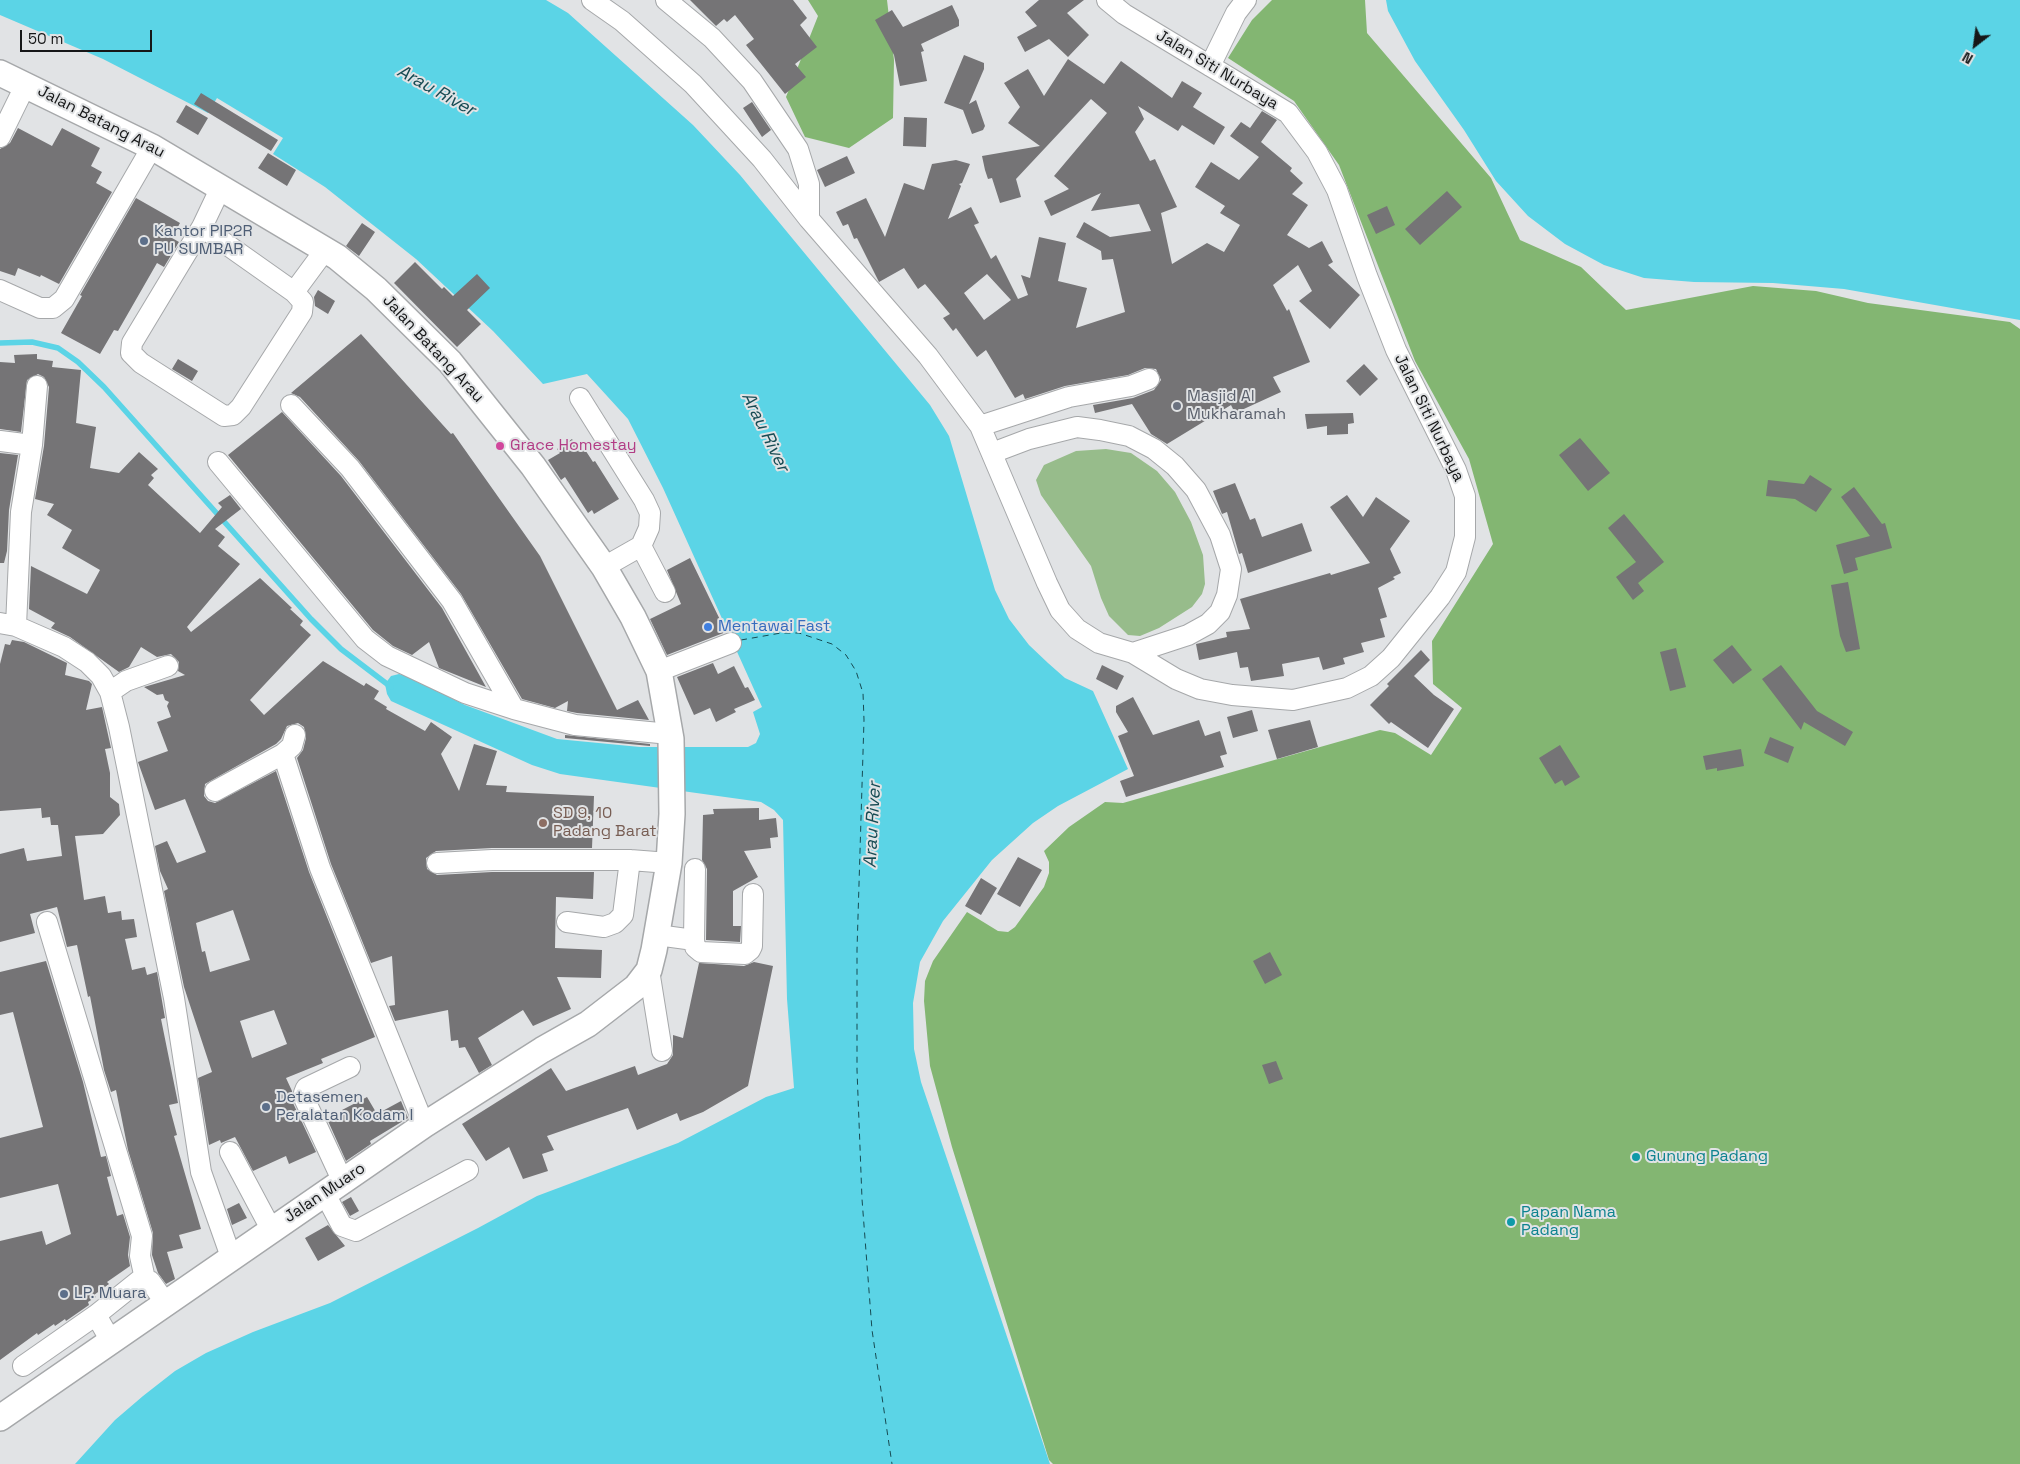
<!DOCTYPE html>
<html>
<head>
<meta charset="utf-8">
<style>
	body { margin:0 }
	#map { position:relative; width:2020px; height:1464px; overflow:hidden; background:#e1e3e5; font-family:"Space Grotesk",sans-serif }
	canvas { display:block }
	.north { position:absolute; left:1950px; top:20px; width:50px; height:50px; -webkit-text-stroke:4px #e1e3e5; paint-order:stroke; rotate:210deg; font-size:14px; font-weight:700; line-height:20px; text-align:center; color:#161718 }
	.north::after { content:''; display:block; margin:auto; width:18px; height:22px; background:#161718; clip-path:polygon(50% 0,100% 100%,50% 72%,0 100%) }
	.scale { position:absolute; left:20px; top:30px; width:132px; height:22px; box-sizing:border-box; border:2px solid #161718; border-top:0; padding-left:6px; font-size:15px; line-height:18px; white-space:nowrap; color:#161718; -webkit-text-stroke:4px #e1e3e5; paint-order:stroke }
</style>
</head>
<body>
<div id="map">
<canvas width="2020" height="1464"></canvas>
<div class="north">N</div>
<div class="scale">50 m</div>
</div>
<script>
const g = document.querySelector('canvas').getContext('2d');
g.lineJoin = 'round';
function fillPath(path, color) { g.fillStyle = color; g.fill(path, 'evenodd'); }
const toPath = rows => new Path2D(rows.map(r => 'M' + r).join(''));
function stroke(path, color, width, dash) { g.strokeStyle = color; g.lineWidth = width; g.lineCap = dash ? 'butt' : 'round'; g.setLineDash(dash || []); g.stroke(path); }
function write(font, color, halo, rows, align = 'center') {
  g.font = font + ' "Space Grotesk",sans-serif'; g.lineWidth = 4; g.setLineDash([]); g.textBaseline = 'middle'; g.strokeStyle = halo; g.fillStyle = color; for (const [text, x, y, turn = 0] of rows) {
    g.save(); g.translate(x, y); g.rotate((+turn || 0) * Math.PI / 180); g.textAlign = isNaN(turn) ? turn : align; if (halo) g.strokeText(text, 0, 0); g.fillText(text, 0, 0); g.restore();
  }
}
fillPath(toPath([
	[1106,449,1131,453,1157,471,1175,492,1191,522,1203,555,1205,584,1202,594,1192,607,1159,628,1140,636,1128,635,1109,616,1101,598,1091,566,1041,495,1036,480,1044,465,1076,451]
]), '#97bc8b');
fillPath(toPath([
	[808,0,887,0,894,60,893,118,849,148,805,137,786,97,818,16],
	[1272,0,1365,0,1367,33,1491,178,1520,240,1581,267,1626,310,1753,286,1816,291,1868,303,2010,322,2020,329,2020,1464,1053,1464,1049,1460,952,1147,930,1066,924,1001,925,981,933,961,967,912,998,931,1008,932,1015,927,1044,887,1049,873,1049,862,1044,851,1069,827,1105,802,1123,803,1380,730,1395,733,1431,755,1462,708,1433,684,1432,641,1493,544,1469,459,1415,361,1339,165,1294,101,1228,58,1252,20]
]), '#83b672');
fillPath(toPath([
	[0,0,546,0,568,13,693,125,740,175,930,405,949,436,995,590,1009,619,1029,645,1048,663,1065,678,1093,691,1128,769,1058,806,1033,823,992,860,943,921,920,962,913,1003,914,1049,921,1082,1050,1464,75,1464,115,1420,143,1396,175,1371,206,1353,253,1332,330,1303,478,1228,537,1196,678,1143,766,1097,794,1088,787,999,783,820,774,810,761,802,560,774,532,765,391,701,387,694,385,684,391,676,399,674,410,677,465,705,557,739,640,747,748,747,756,743,760,734,753,712,762,707,663,488,628,419,587,374,543,384,493,331,416,259,325,187,273,154,283,138,217,98,208,113,103,59,0,15],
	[1386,0,2020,0,2020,320,1844,289,1773,283,1694,282,1644,278,1604,265,1565,244,1528,216,1496,181,1464,130,1415,61,1388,11]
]), '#5bd4e6');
stroke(toPath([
	[0,343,32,342,58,348,78,362,104,387,311,619,341,649,391,687]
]), '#5bd4e6', 5.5);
stroke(toPath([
	[741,640,781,633,799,633,832,644,846,655,856,671,863,693,864,720,857,950,857,1070,862,1199,872,1330,892,1464]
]), '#164b53', 1, [6, 5]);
fillPath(toPath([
	[690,0,793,0,807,18,800,25,817,47,795,64,806,77,785,94,746,45,754,39,735,15,727,22,724,19,716,26],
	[1039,0,1084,0,1067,13,1089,35,1068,57,1049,39,1025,52,1017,37,1037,26,1025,12],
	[952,5,959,20,959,26,921,44,924,51,921,52,927,81,900,86,894,55,875,20,892,10,903,27],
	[964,55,984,63,984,69,969,104,976,100,985,126,983,130,972,134,963,110,944,103],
	[1068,59,1104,84,1121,61,1172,98,1182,81,1202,93,1193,107,1225,127,1214,145,1182,125,1178,131,1138,106,1144,119,1135,132,1150,161,1155,159,1177,207,1161,213,1172,264,1207,243,1224,252,1240,225,1220,213,1225,206,1195,187,1211,162,1239,180,1259,157,1230,136,1241,122,1250,128,1262,111,1277,120,1261,142,1292,168,1290,171,1303,183,1292,194,1308,205,1287,235,1309,248,1322,241,1333,262,1328,265,1360,295,1330,329,1299,301,1312,291,1298,265,1273,285,1287,311,1289,309,1310,362,1273,377,1281,392,1235,413,1231,405,1167,444,1151,434,1132,404,1095,413,1093,405,1133,398,1154,390,1161,380,1156,369,1145,368,1128,375,1065,386,1025,399,1023,394,1015,398,986,350,977,357,956,328,953,331,943,318,950,314,925,284,918,289,904,268,879,282,857,238,854,239,848,224,843,226,836,212,866,198,885,237,904,183,924,190,932,164,956,160,970,164,962,183,959,184,961,186,948,219,971,207,979,223,974,225,991,259,996,255,1018,299,1028,295,1021,275,1030,278,1039,237,1066,243,1058,281,1087,288,1076,328,1125,312,1113,259,1102,260,1101,251,1076,237,1084,222,1110,237,1151,231,1139,204,1091,211,1101,193,1051,216,1044,201,1069,189,1054,176,1107,113,1091,99,1016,179,1021,197,1000,203,992,178,988,179,985,170,982,156,1040,146,1008,123,1020,107,1004,83,1028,69,1044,96],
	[987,274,1011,300,984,320,964,293],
	[201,93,278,140,271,151,194,104],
	[752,102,771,130,762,137,743,108],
	[186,105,208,118,198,135,176,122],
	[904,117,927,118,926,147,903,146],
	[18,128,52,146,62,128,100,148,91,166,102,172,96,183,112,192,59,284,41,275,40,277,18,268,15,276,0,271,0,149,10,143],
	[268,153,296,170,287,186,258,168],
	[847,156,855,173,825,187,817,170],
	[1447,191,1462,207,1420,245,1405,229],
	[136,198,180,223,172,238,179,242,164,267,157,263,118,331,114,330,100,354,61,333,82,296,80,295],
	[1387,206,1395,225,1376,234,1367,215],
	[362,223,375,232,359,256,346,246],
	[415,262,442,289,444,287,453,296,477,274,490,288,467,310,481,324,457,347,394,283],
	[318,290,335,301,328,314,315,306,314,297],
	[361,334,451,434,453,433,540,556,617,710,638,700,649,720,577,713,567,711,568,701,555,708,522,699,461,594,359,461,300,397,291,393],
	[37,354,37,359,53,361,52,367,81,370,76,423,96,427,90,468,119,473,139,452,158,469,151,475,154,478,148,485,200,533,222,507,218,503,230,495,241,509,215,529,225,537,218,546,240,564,187,627,191,632,260,578,292,608,290,609,303,621,300,625,311,635,250,700,264,715,323,661,364,686,366,683,379,691,374,699,387,707,386,709,425,731,431,722,452,737,441,754,459,791,474,744,497,751,486,785,507,786,506,792,594,796,592,848,492,848,436,851,426,858,427,869,437,875,492,872,594,872,593,899,556,897,555,948,602,950,601,978,557,977,571,1009,533,1026,523,1010,478,1038,492,1065,479,1073,465,1047,459,1048,458,1040,451,1041,448,1010,395,1021,389,1006,395,1005,392,956,371,963,331,864,297,758,303,750,306,738,304,727,298,723,287,726,281,739,276,744,205,784,204,796,208,801,215,803,276,771,309,872,375,1037,321,1059,323,1063,286,1078,292,1091,293,1103,316,1152,289,1164,286,1156,253,1171,235,1137,221,1143,220,1140,209,1145,198,1078,212,1072,184,987,164,891,168,889,160,871,155,846,167,841,177,863,206,852,185,799,155,810,138,762,168,751,157,722,171,717,167,706,169,702,165,700,163,694,157,695,144,687,185,675,178,671,179,662,171,654,157,657,141,647,129,667,119,672,70,637,51,628,55,623,29,609,31,566,87,594,100,570,62,548,72,530,47,515,54,504,35,499,44,446,49,387,44,377,38,374,27,380,21,432,0,429,0,362,15,363,14,355],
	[233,910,250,960,210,972,205,951,202,952,196,923],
	[274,1010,287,1044,252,1058,240,1021],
	[178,359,198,371,192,381,172,369],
	[1364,364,1378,379,1360,396,1346,381],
	[282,412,341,476,442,608,486,687,439,668,429,642,412,655,393,646,373,630,228,455],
	[1353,413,1354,423,1348,424,1348,434,1327,435,1327,426,1307,429,1305,414],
	[1580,438,1610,473,1588,491,1559,455],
	[572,439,577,448,582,445,593,462,595,461,619,499,594,514,592,510,588,513,565,477,561,480,548,460,560,453,557,449],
	[0,453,18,455,9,510,7,551,4,563,0,563],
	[1810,475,1832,489,1816,512,1795,499,1766,496,1768,480,1804,484],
	[1235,483,1250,520,1255,518,1262,537,1302,523,1312,551,1248,573,1242,553,1239,554,1227,512,1222,514,1213,491],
	[1854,487,1882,524,1885,523,1892,548,1855,558,1858,570,1844,574,1836,545,1870,536,1841,497],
	[1347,495,1363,517,1376,497,1410,521,1390,549,1401,573,1393,577,1395,579,1378,588,1387,617,1380,619,1385,637,1361,643,1364,652,1343,658,1345,664,1323,670,1319,657,1282,664,1284,676,1251,681,1248,667,1240,668,1237,652,1199,660,1196,644,1227,637,1226,632,1250,629,1240,599,1330,573,1331,575,1370,563,1330,507],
	[1624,514,1664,562,1638,583,1644,591,1633,600,1616,577,1636,562,1608,528],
	[690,558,726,632,667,655,650,619,681,604,667,570],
	[1848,582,1860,649,1846,652,1840,636,1831,585],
	[12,640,24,642,67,663,65,675,89,681,92,684,86,710,102,707,107,730,111,748,105,749,110,773,110,797,119,804,120,815,103,834,75,836,84,900,105,896,108,913,121,911,122,920,134,919,137,937,125,939,132,970,145,967,147,975,157,972,165,1018,161,1019,178,1103,169,1105,177,1135,174,1136,201,1229,179,1235,183,1248,167,1252,175,1279,166,1284,158,1273,152,1255,153,1233,128,1150,116,1090,111,1092,104,1070,90,996,88,997,77,945,67,947,57,907,30,914,35,933,0,942,0,854,24,848,27,861,62,856,58,825,51,825,50,817,42,818,41,808,0,811,0,664,5,644,10,645],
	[1732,645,1752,670,1733,684,1713,660],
	[1676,648,1686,687,1670,691,1660,652],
	[1421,650,1430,660,1414,676,1434,695,1454,709,1428,748,1391,722,1389,724,1370,705,1389,686,1387,684],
	[713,663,718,674,734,666,745,688,748,687,755,700,734,709,736,712,716,722,710,708,694,715,677,677],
	[1102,665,1124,676,1117,690,1096,679],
	[1781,665,1817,711,1853,732,1845,746,1804,722,1801,730,1762,679],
	[1133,697,1153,735,1199,720,1205,736,1220,731,1227,754,1220,756,1224,767,1126,797,1120,781,1134,776,1118,736,1128,732,1116,712,1116,706],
	[1252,710,1258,731,1233,738,1227,717],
	[1310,720,1318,747,1277,759,1268,730],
	[565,735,650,744,650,746,565,738],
	[1770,737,1794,747,1788,763,1764,753],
	[1560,745,1580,777,1565,786,1562,780,1555,784,1539,758],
	[1741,749,1744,766,1717,771,1717,768,1706,770,1703,756],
	[759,808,759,820,776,818,778,837,770,838,771,848,744,851,758,877,733,891,733,926,741,926,740,942,706,940,707,869,702,860,703,815,714,814,713,809],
	[1018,857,1042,870,1020,907,997,894],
	[981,878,997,888,981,915,965,906],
	[1270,952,1282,975,1265,984,1253,961],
	[46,961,83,1082,101,1157,106,1156,111,1176,107,1177,117,1216,123,1214,130,1237,128,1255,130,1266,107,1282,109,1284,94,1295,96,1297,88,1302,89,1305,66,1321,65,1319,55,1326,54,1324,38,1335,37,1333,0,1360,0,1241,42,1231,46,1245,71,1234,58,1184,0,1198,0,1138,43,1127,13,1012,0,1015,0,972],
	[754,962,773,966,748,1086,703,1112,680,1121,677,1113,637,1130,628,1108,547,1136,554,1150,542,1154,548,1171,523,1179,509,1147,486,1161,462,1124,551,1068,566,1091,635,1066,638,1075,667,1064,673,1055,673,1035,683,1038,699,963,744,966],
	[1276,1061,1283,1079,1269,1084,1262,1065],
	[367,1097,377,1114,401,1101,408,1118,370,1141,371,1144,346,1161,328,1121,343,1113,342,1110],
	[351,1197,359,1211,350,1216,342,1202],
	[239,1203,247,1218,232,1225,227,1209],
	[328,1225,345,1246,318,1261,305,1238]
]), '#757476');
const minor = toPath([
	[592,0,622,21,693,84,762,159,809,219,928,356,980,426,1047,583,1060,610,1077,629,1099,643,1133,653,1188,635,1208,624,1220,612,1227,595,1231,569,1220,535,1196,490,1175,466,1154,449,1129,436,1100,430,1077,427,1029,439,992,453],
	[666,0,712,38,752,81,798,149,809,184,809,219],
	[1107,0,1124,14,1288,113,1317,152,1337,190,1367,276,1396,350,1456,470,1465,496,1465,537,1456,572,1440,597,1391,658,1371,676,1347,688,1293,700,1232,695,1200,689,1176,679,1133,653],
	[1210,66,1236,13,1246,0],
	[0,137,26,84],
	[202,227,294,292,303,302,302,312,241,407,233,415,224,416,141,363,131,353,132,343,202,227,221,187],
	[0,290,40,308,53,308,64,299,152,147],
	[294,292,325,250],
	[580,398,644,500,650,513,649,528,641,546,604,567],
	[291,405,350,468,452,601,514,709],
	[980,426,1069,397,1131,386,1149,379],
	[0,441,32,445],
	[218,462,365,639,387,656,465,693,514,709,575,725,670,734],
	[641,546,665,592],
	[0,623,16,626,64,647,87,662,101,676,110,692,119,727,174,998,201,1172,231,1257],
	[16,626,21,512,32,445,37,386],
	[659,671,731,643],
	[110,692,126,681,168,666],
	[295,735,292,746,283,754,320,868,424,1125],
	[215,791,283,754],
	[437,863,492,860,630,860,669,863],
	[695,869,694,940,695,947,701,952,745,954,750,950,752,946,753,894],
	[47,922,142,1236,140,1256,145,1279],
	[567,922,604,927,615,923,623,915,630,860],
	[657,935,694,940],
	[649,970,662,1051],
	[230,1152,271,1229],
	[343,1182,304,1098,304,1093,306,1088,350,1067],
	[325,1194,342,1226,356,1231,468,1170],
	[112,1343,96,1315,141,1279,150,1281,167,1305],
	[23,1366,96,1315]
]);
const major = toPath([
	[0,73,152,147,337,257,376,289,450,362,533,466,604,567,633,617,659,671,671,739,672,814,669,863,654,950,649,970,636,987,588,1024,542,1050,424,1125,0,1418]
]);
stroke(minor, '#a6a8aa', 22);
stroke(major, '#a6a8aa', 28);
stroke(minor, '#fff', 20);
stroke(major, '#fff', 25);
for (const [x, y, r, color] of [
	[144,241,5,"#5c6f8a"],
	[1177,406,5,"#6b7280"],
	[500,446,5,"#d1479c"],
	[708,627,5,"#3f7fe0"],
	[543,823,5,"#8d6e63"],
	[266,1107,5,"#5c6f8a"],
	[1636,1157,5,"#0f9aa8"],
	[1511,1222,5,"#0f9aa8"],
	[64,1294,5,"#5c6f8a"]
]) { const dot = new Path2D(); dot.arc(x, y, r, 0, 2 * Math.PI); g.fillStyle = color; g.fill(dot); stroke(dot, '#e1e3e5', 2); }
write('16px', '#161718', '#e1e3e5', [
	["Jalan Siti Nurbaya",1217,70,31],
	["Jalan Batang Arau",101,122,27],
	["Jalan Batang Arau",433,349,47],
	["Jalan Siti Nurbaya",1429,418,64],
	["Jalan Muaro",325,1193,-34]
]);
write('16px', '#4e5e75', '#e1e3e5', [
	["Kantor PIP2R",154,232],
	["PU SUMBAR",154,250],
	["Detasemen",276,1098],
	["Peralatan Kodam I",276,1116],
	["LP. Muara",74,1294]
], 'left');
write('16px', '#5b616d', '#e1e3e5', [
	["Masjid Al",1187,397],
	["Mukharamah",1187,415]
], 'left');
write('16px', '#b23c85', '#e1e3e5', [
	["Grace Homestay",510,446]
], 'left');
write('16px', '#366cbe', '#e1e3e5', [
	["Mentawai Fast",718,627]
], 'left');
write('16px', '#785e54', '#e1e3e5', [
	["SD 9, 10",553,814],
	["Padang Barat",553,832]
], 'left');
write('16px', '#0d838f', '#e1e3e5', [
	["Gunung Padang",1646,1157],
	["Papan Nama",1521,1213],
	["Padang",1521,1231]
], 'left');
write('italic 18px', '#164b53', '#e1e3e5', [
	["Arau River",436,91,29],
	["Arau River",765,432,64],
	["Arau River",873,825,-87]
]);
</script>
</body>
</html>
